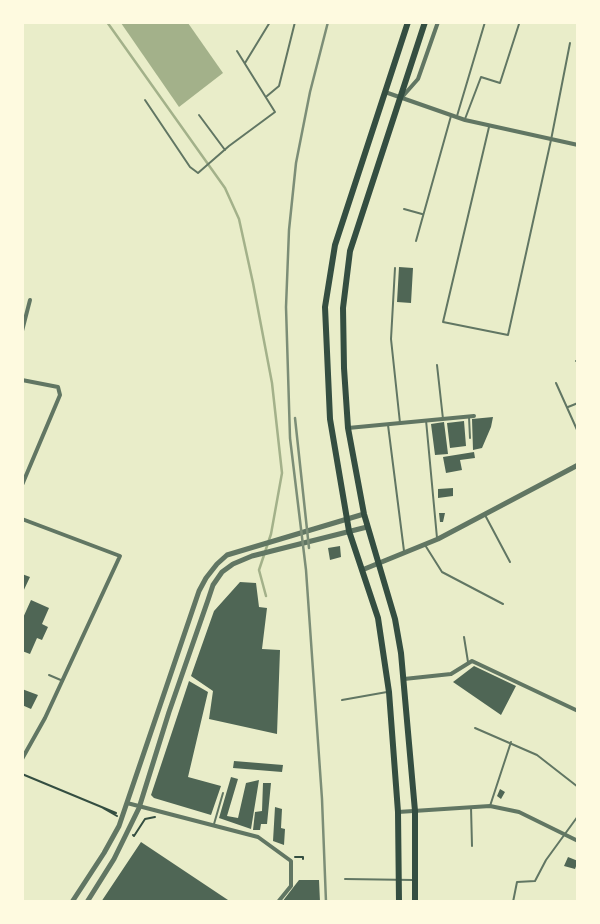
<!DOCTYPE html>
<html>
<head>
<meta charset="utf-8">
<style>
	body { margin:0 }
	#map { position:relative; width:600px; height:924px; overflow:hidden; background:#e9edc9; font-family:Montserrat,sans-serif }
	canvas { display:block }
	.frame { position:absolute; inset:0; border:24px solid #fefae0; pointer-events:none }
</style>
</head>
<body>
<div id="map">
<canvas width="600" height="924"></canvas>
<div class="frame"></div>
</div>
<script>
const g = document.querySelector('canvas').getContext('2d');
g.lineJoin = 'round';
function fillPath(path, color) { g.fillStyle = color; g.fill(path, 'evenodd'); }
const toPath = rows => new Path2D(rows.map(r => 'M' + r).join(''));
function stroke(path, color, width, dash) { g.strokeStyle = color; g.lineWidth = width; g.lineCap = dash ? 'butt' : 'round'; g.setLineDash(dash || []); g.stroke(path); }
fillPath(toPath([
	[121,23,188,23,223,73,179,107]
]), '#a3b18a');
stroke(toPath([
	[107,22,225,188,239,219,253,283,272,383,282,473,271,534,259,570,266,596]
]), '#a3b18a', 2.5);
fillPath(toPath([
	[399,267,413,268,411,303,397,302],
	[493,417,491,427,482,448,473,450,472,419],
	[464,421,466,446,450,448,447,423],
	[444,422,448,454,435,455,431,424],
	[474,452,475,458,460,460,462,470,446,473,443,457],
	[453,488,453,496,438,498,438,489],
	[439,513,445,513,443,522,440,522],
	[340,546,341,557,330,560,328,548],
	[22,574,30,577,22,594],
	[240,582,256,583,259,607,267,608,262,649,280,650,277,734,209,719,213,691,191,676,214,611],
	[31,600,49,608,42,624,48,627,42,640,37,638,30,654,22,651,22,620],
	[474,666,516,686,501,715,453,682],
	[189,681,208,692,188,777,221,786,211,815,154,798,151,795],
	[22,689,38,695,31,709,22,705],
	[234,761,283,765,282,772,233,768],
	[231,777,238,779,227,816,238,818,246,783,259,780,251,829,219,818],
	[263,783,271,783,267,824,261,824,260,830,253,830,255,812,262,811],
	[500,789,505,792,501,799,497,796],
	[275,807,282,809,281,828,285,829,284,845,273,841],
	[141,842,231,902,101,902],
	[568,857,578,861,575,869,564,866],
	[299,880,319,880,320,902,282,902]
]), '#4f6655');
stroke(toPath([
	[22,774,116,813],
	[103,808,117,816],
	[133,835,134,836,145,819,155,817],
	[295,857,303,857,303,859]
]), '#344e41', 2);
stroke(toPath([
	[245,63,270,22],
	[267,96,279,86,295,22],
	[145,100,190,167,198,173,229,146,275,112,237,51],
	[199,115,225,150],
	[457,116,485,22],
	[465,119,481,77,500,83,519,24],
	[489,127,443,322,508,335,551,140,570,43],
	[404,209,422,214],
	[416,241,451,116],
	[395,268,391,339,400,423],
	[576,361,578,361],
	[437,365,443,419],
	[556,383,578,432],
	[568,407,578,403],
	[469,417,470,438],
	[426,420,437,538],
	[388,425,404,551],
	[485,515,510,562],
	[425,545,442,572,503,604],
	[464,637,468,662],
	[49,675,63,681],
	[342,700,387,692],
	[475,728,537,755,578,787],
	[490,806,511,742],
	[471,807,472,846],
	[214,824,223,793],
	[345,879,413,880],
	[513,902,517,882,535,881,546,860,578,816]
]), '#617663', 2);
stroke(toPath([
	[385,92,465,120,578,145],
	[403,96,418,79,438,22],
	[22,331,30,300],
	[22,380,58,387,60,395,22,485],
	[348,428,474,416],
	[22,519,120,556,45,718,22,759],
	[404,679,451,674,472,661,578,711],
	[127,803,258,837,291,861,291,886,278,902],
	[398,812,490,806,519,812,578,841]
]), '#617663', 4);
stroke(toPath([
	[362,570,438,539,578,465],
	[72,902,104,853,119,826,199,591,206,578,217,564,227,555,364,514],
	[87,902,114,859,139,808,169,712,208,600,213,585,222,572,233,564,252,556,367,527]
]), '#617663', 5);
stroke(toPath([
	[399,902,398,812,389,692,378,618,349,531,330,419,325,307,335,245,408,22],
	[415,902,415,811,401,653,395,619,364,514,348,428,344,368,343,308,350,251,425,22]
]), '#344e41', 6);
stroke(toPath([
	[295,418,309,548],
	[326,902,322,799,306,570,290,438,286,307,289,230,296,163,310,92,328,22]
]), '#7c8e77', 2.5);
</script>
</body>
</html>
